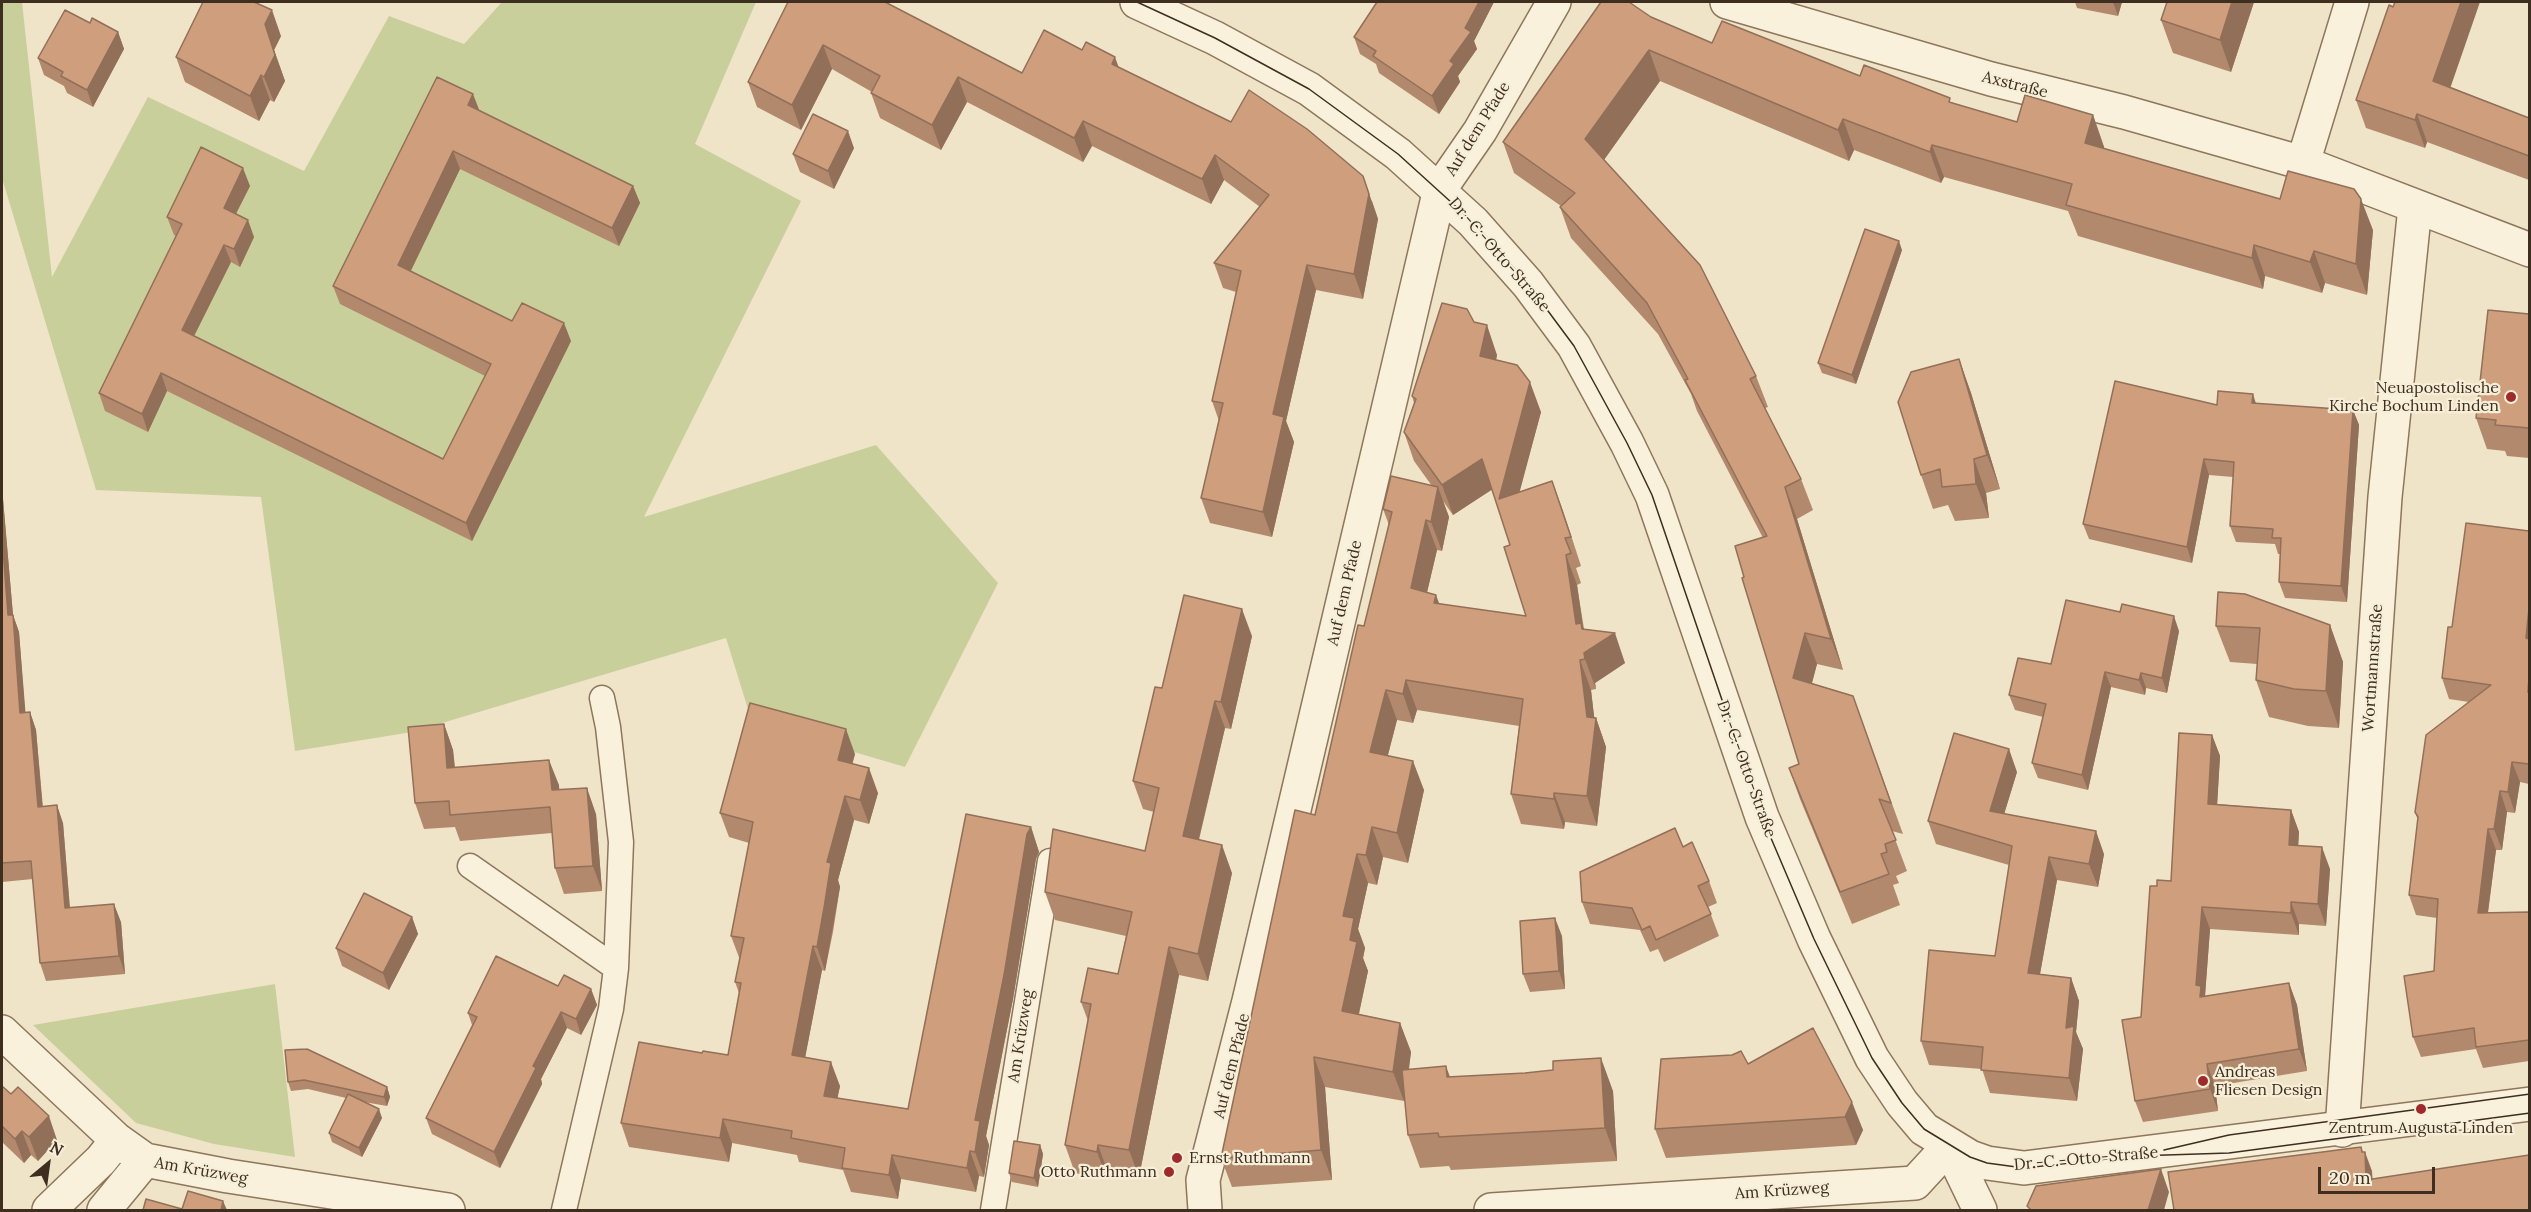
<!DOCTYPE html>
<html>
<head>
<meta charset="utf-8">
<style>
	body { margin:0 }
	#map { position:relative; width:2531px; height:1212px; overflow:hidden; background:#f0e4c8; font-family:Lora,serif }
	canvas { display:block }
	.frame { position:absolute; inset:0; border:3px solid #3d2e20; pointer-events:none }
	.north { position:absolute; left:18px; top:1134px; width:60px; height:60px; -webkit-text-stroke:4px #f7eed8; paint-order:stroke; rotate:29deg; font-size:16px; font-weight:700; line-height:24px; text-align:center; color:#3d2e20 }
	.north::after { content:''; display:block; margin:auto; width:21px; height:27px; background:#3d2e20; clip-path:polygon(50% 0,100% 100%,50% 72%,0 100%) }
	.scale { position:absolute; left:2318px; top:1167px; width:117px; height:27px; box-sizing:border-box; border:3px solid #3d2e20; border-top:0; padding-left:8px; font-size:18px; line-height:21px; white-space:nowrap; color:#3d2e20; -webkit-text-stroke:4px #f7eed8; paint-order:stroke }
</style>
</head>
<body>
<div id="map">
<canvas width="2531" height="1212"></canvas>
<div class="frame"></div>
<div class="north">N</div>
<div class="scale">20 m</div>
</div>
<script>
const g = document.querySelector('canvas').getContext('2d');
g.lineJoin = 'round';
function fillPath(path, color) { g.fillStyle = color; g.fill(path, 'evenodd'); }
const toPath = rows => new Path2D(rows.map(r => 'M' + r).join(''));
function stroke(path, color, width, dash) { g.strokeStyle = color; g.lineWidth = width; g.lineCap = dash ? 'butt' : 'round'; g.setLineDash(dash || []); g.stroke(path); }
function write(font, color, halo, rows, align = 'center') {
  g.font = font + ' Lora,serif'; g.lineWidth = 4.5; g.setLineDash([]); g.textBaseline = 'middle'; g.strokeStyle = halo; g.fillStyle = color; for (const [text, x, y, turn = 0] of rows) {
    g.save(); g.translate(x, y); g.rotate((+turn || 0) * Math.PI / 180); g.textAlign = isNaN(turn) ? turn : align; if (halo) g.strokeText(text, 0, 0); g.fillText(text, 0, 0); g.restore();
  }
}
fillPath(toPath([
	[2,2,22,2,52,277,148,97,304,171,389,16,464,44,502,2,756,2,695,144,801,201,644,517,876,445,998,583,905,767,752,722,726,638,412,732,295,751,261,497,96,490,2,178],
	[275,984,295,1157,214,1144,136,1123,33,1025]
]), '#c9cf9b');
const service = toPath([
	[470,866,616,968],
	[564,1210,611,1009,616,968,621,842,608,727,602,698],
	[993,1210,1050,861]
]);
const minor = toPath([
	[1727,2,1991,79,2124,112,2303,163,2530,250],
	[2303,163,2352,2],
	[2,1032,117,1140,145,1160,228,1176,448,1210],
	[2342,1130,2385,497,2415,207],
	[49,1210,101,1160,117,1140],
	[104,1210,145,1160],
	[1205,1210,1203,1180,1249,1001,1440,189,1480,131,1554,2],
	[1491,1210,1915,1183,1949,1146]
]);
const tertiary = toPath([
	[1137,2,1215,38,1309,89,1398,154,1473,222,1528,284,1574,346,1627,443,1652,495,1762,817,1814,939,1872,1058,1902,1103,1924,1129,1970,1157,1987,1163,2024,1168,2530,1104],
	[1949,1146,1980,1210]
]);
stroke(service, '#8d765c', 27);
stroke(minor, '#8d765c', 36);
stroke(tertiary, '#8d765c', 36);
stroke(service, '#faf1dc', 24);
stroke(minor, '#faf1dc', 33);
stroke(tertiary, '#faf1dc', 33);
stroke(toPath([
	[1137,2,1215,38,1309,89,1398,154,1473,222,1528,284,1574,346,1627,443,1652,495,1762,817,1814,939,1872,1058,1902,1103,1924,1129,1970,1157,1987,1163,2024,1168,2135,1156,2229,1153,2530,1113],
	[2164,1150,2229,1135,2530,1094]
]), '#3d2e20', 1.5);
fillPath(toPath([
	[788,2,1022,73,1119,68,1372,201,1378,219,1363,299,1316,290,1286,421,1294,442,1272,537,1210,523,1201,498,1219,421,1212,401,1236,292,1223,288,1214,263,1260,207,1224,180,1211,204,1092,146,1083,162,967,102,941,150,880,118,871,93,872,92,832,69,801,130,757,107,748,82],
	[1377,2,1494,2,1474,41,1477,49,1458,76,1460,82,1439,114,1379,73,1376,64,1360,54,1354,37],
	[2075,2,2122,2,2118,16,2077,8],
	[2167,2,2254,2,2231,72,2173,53,2161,20],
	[1651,17,1712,43,1860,76,2017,122,2093,115,2104,147,2104,149,2373,230,2367,295,2325,283,2322,293,2265,276,2263,289,2078,236,2068,211,1944,177,1941,183,1854,150,1849,161,1660,81,1604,160,1756,376,1768,407,1765,408,1801,479,1813,510,1797,519,1843,670,1817,664,1812,683,1853,696,1903,834,1892,831,1907,871,1896,876,1899,883,1893,885,1900,905,1852,924,1800,799,1789,768,1799,764,1744,577,1763,538,1697,411,1691,394,1658,334,1571,238,1560,207,1561,206,1514,173,1503,142],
	[90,23,118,32,124,49,93,107,67,93,64,86,44,75,38,58],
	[281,36,274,50,285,81,274,102,270,100,259,121,185,82,176,57],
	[2451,87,2529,118,2529,180,2427,142,2425,148,2366,128,2356,100],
	[479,111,633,186,640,203,619,246,460,169,410,271,512,321,571,341,472,541,167,391,148,432,105,411,99,393,176,236,174,235,167,217,250,186,236,214,254,237,240,267,231,262,194,336,443,459,485,376,340,304,333,286],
	[854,148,834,189,800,172,793,154],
	[1902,250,1856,384,1822,373,1818,363],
	[2529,314,2529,458,2507,456,2505,451,2487,449,2476,418],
	[1474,322,1497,355,1496,360,1541,412,1519,492,1552,481,1581,566,1576,568,1581,583,1577,585,1584,629,1625,663,1595,683,1596,689,1591,690,1594,717,1596,718,1606,747,1597,826,1565,822,1564,829,1521,824,1511,794,1519,726,1417,710,1413,723,1397,720,1388,755,1424,790,1408,863,1383,857,1377,885,1368,883,1358,929,1365,948,1363,958,1368,971,1359,1014,1400,1023,1411,1052,1409,1070,1450,1077,1613,1091,1617,1161,1451,1170,1449,1166,1420,1168,1408,1135,1405,1098,1404,1101,1325,1087,1332,1180,1232,1187,1221,1158,1315,815,1364,626,1389,525,1383,509,1432,486,1414,461,1404,432,1414,403,1412,396],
	[1492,489,1510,545,1526,616,1439,604,1427,592,1437,550,1442,551,1449,517,1443,501,1453,515],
	[1959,359,1971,393,2000,489,1986,493,1989,518,1955,521,1948,505,1933,509,1921,475],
	[2256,404,2353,410,2359,425,2347,602,2285,598,2279,582,2280,554,2278,554,2275,544,2236,542,2230,526,2233,477,2209,475,2192,563,2089,539,2083,524,2217,405],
	[2,493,3,499,13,615,19,632,25,713,30,712,36,730,43,807,63,823,70,907,121,922,125,974,46,981,40,963,33,879,2,882],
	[2529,531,2529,784,2520,782,2515,813,2507,812,2502,850,2496,850,2488,913,2529,912,2529,1061,2483,1068,2476,1049,2421,1057,2413,1037,2434,971,2437,918,2416,915,2409,895,2418,820,2415,812,2469,702,2449,699,2442,678,2452,627],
	[2330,625,2343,662,2339,728,2308,726,2269,717,2256,680,2257,664,2230,662,2216,626],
	[2179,631,2167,693,2146,688,2145,695,2111,687,2088,790,2038,778,2032,763,2043,717,2015,710,2009,695,2051,664],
	[1252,636,1231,729,1225,728,1199,840,1232,873,1208,981,1179,975,1139,1177,1108,1172,1107,1179,1075,1173,1065,1145,1088,1021,1081,1002,1118,974,1126,936,1055,920,1045,892,1145,851,1154,812,1143,809,1133,781,1162,688],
	[444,724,453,750,455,767,559,785,559,790,596,814,602,891,564,894,555,868,552,833,460,841,455,827,424,829,415,803],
	[2212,735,2220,756,2217,804,2291,810,2299,832,2298,846,2330,869,2326,926,2299,924,2299,935,2210,929,2205,996,2289,983,2297,1005,2307,1071,2215,1086,2218,1111,2143,1122,2135,1101,2141,1017,2171,881],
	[855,754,852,764,878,793,869,824,854,820,838,880,840,887,833,932,825,971,822,970,805,1057,840,1086,837,1098,908,1109,1031,827,1039,852,1036,859,1013,999,986,1136,989,1145,984,1177,979,1176,976,1192,901,1179,898,1199,851,1192,843,1170,799,1162,797,1155,732,1143,729,1162,629,1147,621,1123,702,1053,728,1055,739,993,735,982,740,960,731,936,749,843,729,837,720,813],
	[2017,772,2004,814,2104,854,2098,887,2057,880,2040,974,2071,978,2079,1001,2076,1032,2083,1049,2077,1101,1990,1093,1982,1069,1929,1065,1921,1041,1995,956,2009,865,1936,844,1928,821],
	[1683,847,1709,881,1717,903,1708,907,1719,936,1664,962,1658,949,1650,952,1640,930,1590,924,1582,902],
	[412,917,418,934,389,990,342,966,336,948],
	[1562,936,1565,989,1530,992,1523,974],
	[558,986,591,989,597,1005,581,1035,567,1028,541,1079,542,1084,500,1168,432,1134,426,1118,472,1025,468,1013],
	[1813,1028,1863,1130,1856,1145,1666,1158,1655,1129,1748,1064],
	[285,1050,387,1087,390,1097,387,1106,364,1102,382,1118,362,1157,332,1142,329,1133,346,1098,308,1089,291,1091,288,1082],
	[2,1086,57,1140,38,1161,31,1155,24,1163,2,1142],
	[1040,1145,1043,1154,1038,1187,1012,1182,1009,1173]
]), '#b2896c');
fillPath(toPath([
	[1479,2,1494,2,1474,41,1477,49,1458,76,1460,82,1439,114,1432,96,1450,61,1465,28],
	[2113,2,2122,2,2118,16],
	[2232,2,2254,2,2231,72,2220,40],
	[2461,2,2480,2,2443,109,2433,81],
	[272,10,281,36,274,50,285,81,274,102,264,77,265,24],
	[118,32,124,49,93,107,87,90],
	[823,45,832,69,801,130,792,105],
	[1649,50,1660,81,1596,171,1585,139],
	[1115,57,1124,82,1112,64],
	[261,75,270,100,259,121,250,96],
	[958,77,967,102,941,150,932,125],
	[473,94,480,112,468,105],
	[2417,114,2427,142,2425,148,2415,120],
	[2093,115,2104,147,2096,175,2085,143],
	[1843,119,1854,150,1849,161,1838,130],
	[1083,121,1092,146,1083,162,1074,138],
	[848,131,854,148,834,189,828,171],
	[1932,145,1944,177,1941,183,1930,152],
	[453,151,460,169,405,283,398,265],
	[1215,155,1224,180,1211,204,1202,179],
	[243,168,250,186,230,225,224,208],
	[1363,176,1378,219,1363,299,1354,274],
	[633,186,640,203,619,246,612,228],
	[2361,199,2373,230,2367,295,2356,264],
	[248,220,254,237,240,267,234,249],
	[1899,241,1902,250,1856,384,1852,375],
	[224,245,231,262,188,348,182,330],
	[2254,245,2265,276,2263,289,2252,258],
	[2314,251,2325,283,2322,293,2310,262],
	[1307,265,1316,290,1286,421,1294,442,1272,537,1263,512,1273,414],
	[564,323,571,341,472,541,466,523],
	[1487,325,1497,355,1491,385,1480,356],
	[1959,359,1971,393,2000,489,1987,455],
	[161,373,167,391,148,432,142,414],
	[1530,382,1541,412,1510,528,1499,499],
	[2253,394,2258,410,2252,403],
	[2353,410,2359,425,2347,602,2341,586],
	[1482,459,1493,489,1453,515,1442,485],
	[1974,459,1986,493,1989,518,1976,484],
	[2204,459,2209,475,2192,563,2187,547],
	[1552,481,1563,511,1581,566,1571,537],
	[1438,487,1449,517,1442,551,1431,522],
	[1785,487,1797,519,1843,670,1831,639],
	[2,493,3,499,13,615,19,632,27,731,20,713,8,615,2,536],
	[1426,520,1437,550,1421,618,1411,588],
	[1566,555,1577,585,1583,627,1591,649,1615,633,1625,663,1595,683,1596,689,1585,659,1576,624],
	[1436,595,1447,624,1434,603],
	[2529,608,2529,649,2526,638],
	[1242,609,1252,636,1231,729,1221,702],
	[2174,616,2179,631,2167,693,2162,678],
	[2330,625,2343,662,2339,728,2326,691],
	[1805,633,1817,664,1805,709,1793,678],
	[1580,660,1591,690,1595,724,1596,718,1606,747,1597,826,1587,796,1587,717],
	[2105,672,2111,687,2088,790,2082,775],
	[2141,673,2146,688,2145,695,2139,680],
	[1406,680,1417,710,1413,723,1403,694],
	[1386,690,1397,720,1381,781,1370,752],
	[1215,701,1225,728,1193,863,1183,836],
	[30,712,36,730,44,825,38,807],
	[444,724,453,750,457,793,447,768],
	[846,729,855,754,847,784,838,760],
	[2212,735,2220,756,2216,825,2208,804],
	[2009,749,2017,772,1998,834,1990,811],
	[549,760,559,785,561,816,552,790],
	[1413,761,1424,790,1408,863,1397,833],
	[2512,762,2520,782,2515,813,2508,792],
	[869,768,878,793,869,824,860,800],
	[587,788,596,814,602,891,593,866],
	[2500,791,2507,812,2502,850,2494,829],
	[1554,793,1565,822,1564,829,1554,799],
	[845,796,854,820,838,880,840,887,825,971,817,947,827,862],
	[57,805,63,823,71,925,65,908],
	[2291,810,2299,832,2297,867,2289,845],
	[1031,827,1039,852,1036,859,1013,999,986,1136,989,1145,984,1177,975,1152,975,1120,1027,834],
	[1372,827,1383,857,1377,885,1366,855],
	[2488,829,2496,850,2485,934,2478,913],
	[2096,831,2104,854,2098,887,2089,864],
	[1222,845,1232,873,1208,981,1198,954],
	[2322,847,2330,869,2326,926,2318,904],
	[1357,854,1368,883,1358,929,1365,948,1363,958,1368,971,1353,1040,1342,1011,1350,940,1343,916],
	[2049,857,2057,880,2036,996,2028,973],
	[2291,902,2299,924,2299,935,2291,913],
	[114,904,121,922,125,974,119,956],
	[2202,907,2210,929,2205,996,2209,1007,2208,1019,2196,985],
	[412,917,418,934,389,990,383,973],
	[1555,918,1562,936,1565,989,1559,971],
	[813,946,822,970,801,1079,792,1055],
	[1169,947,1179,975,1139,1177,1129,1150],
	[2071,978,2079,1001,2076,1032,2083,1049,2077,1101,2069,1078,2066,1028],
	[2289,983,2297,1005,2307,1071,2299,1049],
	[591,989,597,1005,581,1035,576,1019],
	[561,1012,567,1028,541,1079,542,1084,500,1168,494,1152,533,1066],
	[1400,1023,1411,1052,1404,1101,1393,1072],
	[1314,1057,1325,1087,1332,1180,1321,1150],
	[1601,1058,1613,1091,1617,1161,1605,1128],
	[831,1062,840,1086,833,1120,824,1096],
	[2207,1064,2215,1086,2218,1111,2210,1089],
	[1446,1066,1458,1099,1447,1077],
	[387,1087,390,1097,387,1106,384,1097],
	[1852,1102,1863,1130,1856,1145,1845,1117],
	[379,1109,382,1118,362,1157,359,1148],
	[49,1116,57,1140,38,1161,29,1137],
	[723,1119,732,1143,729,1162,720,1138],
	[22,1131,31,1155,24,1163,15,1139],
	[1040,1145,1043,1154,1038,1187,1034,1178],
	[1098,1145,1108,1172,1107,1179,1097,1152],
	[2361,1147,2365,1158,2365,1152,2372,1171,2374,1200,2366,1180],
	[970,1151,979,1176,976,1192,967,1168],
	[892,1155,901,1179,898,1199,889,1175],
	[2161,1169,2169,1192,2164,1210,2148,1210],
	[223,1201,227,1210,221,1210]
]), '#916f58');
const building = toPath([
	[203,2,254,2,272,10,265,24,275,55,264,77,261,75,250,96,176,57,203,2],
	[788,2,885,2,1022,73,1044,30,1082,50,1086,42,1115,57,1112,64,1231,122,1249,90,1307,129,1363,176,1369,194,1354,274,1307,265,1273,414,1284,417,1263,512,1201,498,1223,403,1212,401,1241,271,1214,263,1269,195,1215,155,1202,179,1083,121,1074,138,958,77,932,125,871,93,880,76,823,45,792,105,748,82,788,2],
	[1377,2,1479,2,1465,28,1471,32,1450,61,1454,64,1432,96,1373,56,1376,51,1354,37,1377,2],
	[1601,2,1629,2,1651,17,1712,43,1722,21,1860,76,1864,65,1950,98,1949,102,2017,122,2025,95,2093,115,2085,143,2280,199,2288,171,2354,189,2361,199,2356,264,2314,251,2310,262,2254,245,2252,258,2066,205,2072,184,1932,145,1930,152,1843,119,1838,130,1649,50,1585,139,1700,265,1756,376,1750,379,1801,479,1785,487,1831,639,1805,633,1793,678,1853,696,1891,803,1879,799,1896,840,1885,844,1887,852,1881,854,1889,874,1840,892,1789,768,1799,764,1742,578,1744,577,1735,546,1767,536,1685,380,1688,379,1647,303,1560,207,1575,193,1503,142,1601,2],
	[2167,2,2232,2,2220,40,2161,20,2167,2],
	[2395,2,2461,2,2433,81,2529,118,2529,156,2417,114,2415,120,2356,100,2389,5,2393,7,2395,2],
	[65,10,90,23,92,18,118,32,87,90,61,76,63,72,38,58,65,10],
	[437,77,473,94,468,105,633,186,612,228,453,151,398,265,512,321,522,303,564,323,466,523,161,373,142,414,99,393,182,224,167,217,201,147,243,168,224,208,248,220,234,249,224,245,182,330,443,459,491,364,333,286,437,77],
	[813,114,848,131,828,171,793,154,813,114],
	[1865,229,1899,241,1852,375,1818,363,1865,229],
	[1442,303,1467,309,1474,322,1487,325,1480,356,1517,365,1530,382,1499,499,1552,481,1571,537,1565,538,1571,553,1566,555,1576,624,1581,623,1582,629,1615,633,1584,653,1585,659,1580,660,1587,717,1596,718,1587,796,1554,793,1554,799,1511,794,1523,699,1406,680,1403,694,1386,690,1370,752,1413,761,1397,833,1372,827,1366,855,1357,854,1343,916,1354,918,1350,940,1357,942,1342,1011,1400,1023,1393,1072,1314,1057,1321,1150,1221,1158,1295,810,1315,815,1358,625,1364,626,1392,512,1383,509,1391,476,1438,487,1431,522,1426,520,1411,588,1436,595,1434,603,1526,616,1504,547,1510,545,1482,459,1442,485,1404,432,1416,399,1412,396,1442,303],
	[2488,310,2529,314,2529,428,2495,425,2496,420,2476,418,2488,310],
	[1959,359,1987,455,1974,459,1976,484,1942,487,1940,469,1921,475,1898,402,1911,372,1959,359],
	[2115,381,2217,405,2218,391,2253,394,2252,403,2353,410,2341,586,2279,582,2281,538,2272,538,2273,529,2230,526,2234,462,2204,459,2187,547,2083,524,2115,381],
	[2466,523,2529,531,2529,608,2526,638,2529,639,2529,677,2528,692,2529,693,2529,764,2512,762,2508,792,2500,791,2494,829,2488,829,2478,913,2529,912,2529,1040,2476,1047,2474,1028,2413,1037,2404,976,2434,971,2438,899,2409,895,2418,817,2415,812,2426,735,2491,685,2442,678,2448,627,2452,627,2466,523],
	[2,536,8,615,13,615,20,713,30,712,38,807,57,805,65,908,114,904,119,956,40,963,31,861,2,863,2,536],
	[2218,592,2245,594,2330,625,2326,691,2294,689,2256,680,2260,628,2216,626,2218,592],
	[1184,595,1242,609,1221,702,1215,701,1183,836,1222,845,1198,954,1169,947,1129,1150,1098,1145,1097,1152,1065,1145,1091,1004,1081,1002,1088,968,1118,974,1132,912,1045,892,1053,829,1145,851,1159,788,1133,781,1155,687,1162,688,1184,595],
	[2066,600,2120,612,2122,604,2174,616,2162,678,2141,673,2139,680,2105,672,2082,775,2032,763,2046,704,2009,695,2018,658,2051,664,2066,600],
	[750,703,846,729,838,760,869,768,860,800,845,796,827,862,831,863,824,908,817,947,813,946,792,1055,831,1062,824,1096,908,1109,966,814,1031,827,1027,834,1004,975,975,1120,980,1121,975,1152,970,1151,967,1168,892,1155,889,1175,842,1168,845,1148,791,1138,792,1131,723,1119,720,1138,621,1123,639,1042,702,1053,703,1051,728,1055,741,983,735,982,744,938,731,936,753,822,720,813,750,703],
	[444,724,447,768,549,760,552,790,587,788,593,866,555,868,550,807,450,815,449,801,415,803,408,727,444,724],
	[1954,733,2009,749,1990,811,2096,831,2089,864,2049,857,2028,973,2071,978,2066,1028,2074,1026,2069,1078,1981,1070,1983,1047,1921,1041,1929,950,1995,956,2012,846,1928,821,1954,733],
	[2179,733,2212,735,2208,804,2291,810,2289,845,2322,847,2318,904,2291,902,2291,913,2202,907,2196,985,2201,986,2200,997,2289,983,2299,1049,2207,1064,2210,1089,2135,1101,2122,1020,2141,1017,2150,886,2157,886,2157,880,2171,881,2179,733],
	[1675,828,1683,847,1692,842,1709,881,1698,886,1711,914,1656,940,1650,926,1642,930,1632,908,1582,902,1580,872,1675,828],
	[364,893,412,917,383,973,336,948,364,893],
	[1555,918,1559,971,1523,974,1520,921,1555,918],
	[496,956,558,986,564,975,591,989,576,1019,561,1012,533,1066,536,1068,494,1152,426,1118,477,1017,468,1013,496,956],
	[1813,1028,1852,1102,1845,1117,1655,1129,1661,1059,1732,1055,1741,1051,1748,1064,1813,1028],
	[307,1049,387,1087,384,1097,304,1080,288,1082,285,1050,307,1049],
	[1601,1058,1605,1128,1439,1137,1438,1133,1408,1135,1402,1070,1446,1066,1447,1077,1525,1073,1553,1070,1553,1061,1601,1058],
	[2,1086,11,1094,18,1087,49,1116,29,1137,22,1131,15,1139,2,1126,2,1086],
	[348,1094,379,1109,359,1148,329,1133,348,1094],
	[1014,1141,1040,1145,1034,1178,1009,1173,1014,1141],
	[2361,1147,2362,1152,2365,1152,2366,1180,2529,1155,2529,1210,2174,1210,2168,1172,2361,1147],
	[2161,1169,2148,1210,2031,1210,2027,1206,2036,1186,2161,1169],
	[188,1191,223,1201,221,1210,143,1210,146,1199,182,1209,188,1191]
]);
fillPath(building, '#cf9f7d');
stroke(building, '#916f58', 1.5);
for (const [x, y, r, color] of [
	[2511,397,6,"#9e2a2b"],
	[2203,1081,6,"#9e2a2b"],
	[2421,1109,6,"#9e2a2b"],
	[1177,1158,6,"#9e2a2b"],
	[1169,1172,6,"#9e2a2b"]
]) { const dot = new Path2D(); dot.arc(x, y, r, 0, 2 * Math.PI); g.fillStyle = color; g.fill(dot); stroke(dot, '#f7eed8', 2); }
write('16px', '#3d2e20', '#f7eed8', [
	["Axstraße",2015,85,14],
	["Auf dem Pfade",1478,129,-58],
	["Dr.-C.-Otto-Straße",1499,255,49],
	["Auf dem Pfade",1345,593,-77],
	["Wortmannstraße",2373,668,-86],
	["Dr.-C.-Otto-Straße",1746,769,70],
	["Am Krüzweg",1021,1036,-81],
	["Auf dem Pfade",1232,1066,-76],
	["Dr.-C.-Otto-Straße",2086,1159,-5],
	["Am Krüzweg",201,1171,10],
	["Am Krüzweg",1782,1191,-4]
]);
write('16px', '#3d2e20', '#f7eed8', [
	["Neuapostolische",2499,388],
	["Kirche Bochum Linden",2499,406],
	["Andreas",2215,1072,"left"],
	["Fliesen Design",2215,1090,"left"],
	["Zentrum Augusta Linden",2421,1128,"center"],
	["Ernst Ruthmann",1189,1158,"left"],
	["Otto Ruthmann",1157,1172]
], 'right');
</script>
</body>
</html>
